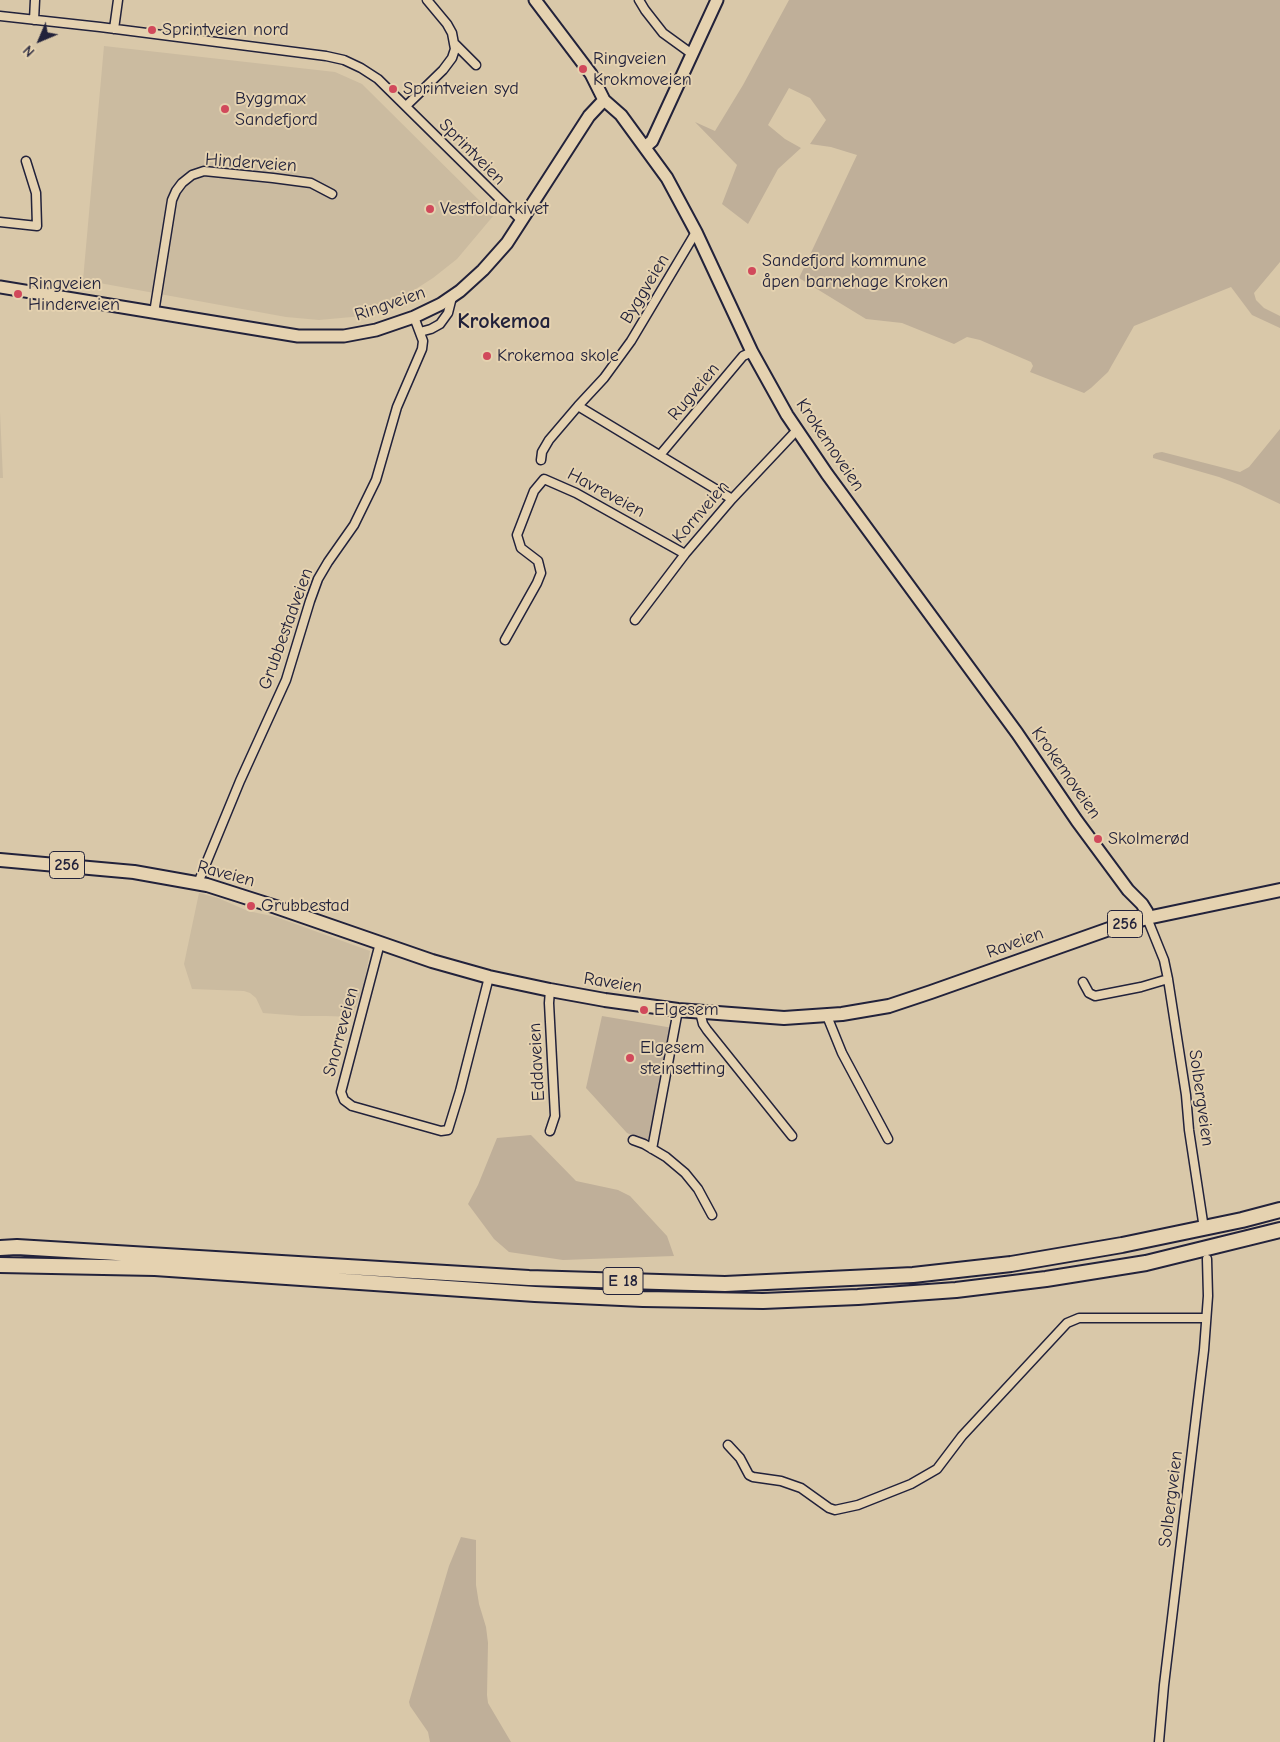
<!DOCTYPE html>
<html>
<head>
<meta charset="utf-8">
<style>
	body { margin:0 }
	#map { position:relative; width:1280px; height:1742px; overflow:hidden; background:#d9c8a9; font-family:"Comic Neue",sans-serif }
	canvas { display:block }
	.north { position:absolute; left:15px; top:15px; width:50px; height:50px; -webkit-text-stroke:4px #e5d2b0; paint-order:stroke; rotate:225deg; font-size:14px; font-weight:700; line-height:20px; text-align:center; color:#22223b }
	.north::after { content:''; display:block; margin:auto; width:18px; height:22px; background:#22223b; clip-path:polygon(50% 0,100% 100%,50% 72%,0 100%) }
</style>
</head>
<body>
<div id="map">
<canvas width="1280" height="1742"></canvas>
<div class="north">N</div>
</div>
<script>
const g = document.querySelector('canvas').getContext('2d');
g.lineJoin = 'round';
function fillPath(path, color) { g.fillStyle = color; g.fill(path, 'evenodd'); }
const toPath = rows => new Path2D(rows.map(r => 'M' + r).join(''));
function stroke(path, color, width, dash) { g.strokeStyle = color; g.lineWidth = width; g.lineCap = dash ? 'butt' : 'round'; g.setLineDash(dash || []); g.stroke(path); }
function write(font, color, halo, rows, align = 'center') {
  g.font = font + ' "Comic Neue",sans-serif'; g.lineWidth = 4; g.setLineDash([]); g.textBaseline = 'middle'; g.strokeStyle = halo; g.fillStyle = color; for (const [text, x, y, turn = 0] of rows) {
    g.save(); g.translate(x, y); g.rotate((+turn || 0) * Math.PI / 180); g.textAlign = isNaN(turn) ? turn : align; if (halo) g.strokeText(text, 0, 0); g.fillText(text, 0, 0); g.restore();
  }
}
fillPath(toPath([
	[104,46,335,72,362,84,494,215,457,259,433,278,408,294,363,316,319,320,286,317,83,280],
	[0,412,3,478,0,478],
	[199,893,218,898,248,911,276,917,370,951,364,985,352,1017,327,1016,301,1016,263,1013,256,998,250,993,244,991,192,989,184,964]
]), '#cbbba0');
fillPath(toPath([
	[789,0,1280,0,1280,262,1254,293,1256,300,1264,308,1280,316,1280,328,1252,315,1231,287,1134,326,1108,372,1091,388,1084,393,1030,372,1033,366,1031,362,980,340,967,337,954,344,902,323,866,319,799,278,857,155,831,147,810,144,826,120,810,98,789,88,768,125,785,139,801,148,778,169,748,224,722,204,737,165,695,122,715,131,743,85],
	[1280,429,1280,504,1240,485,1219,477,1153,458,1153,455,1156,453,1162,452,1240,472,1249,467],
	[602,1016,673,1028,652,1134,649,1139,643,1140,627,1133,586,1088],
	[531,1135,576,1181,618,1190,630,1196,667,1236,674,1256,563,1260,509,1252,494,1239,468,1204,478,1185,497,1138],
	[461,1537,476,1540,476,1585,479,1604,486,1627,488,1643,487,1695,488,1703,511,1742,430,1742,428,1732,410,1706,409,1702,423,1654,449,1566]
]), '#bfaf99');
const street = toPath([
	[639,0,645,10,663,33,692,54],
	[0,16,100,27,326,56,344,60,361,68,378,79,522,221],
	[34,20,35,0],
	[114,29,118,0],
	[455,44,476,65],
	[406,106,443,70,452,58,455,49,452,33,447,24,427,0],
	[0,222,37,226,36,193,26,161],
	[154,313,172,200,176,191,182,183,192,175,204,171,273,178,311,183,332,194],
	[420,332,431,329,440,324,448,313,452,297],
	[578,406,604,378,631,341,696,232],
	[660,455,743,356,752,352],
	[541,460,542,452,549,440,578,406,732,499],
	[635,620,685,554,732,499,797,430],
	[505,640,537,583,541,573,538,561,521,548,517,535,534,491,544,479,576,493,685,554],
	[198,883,240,781,286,680,310,601,318,579,328,562,354,525,376,480,397,407,422,349,423,341,414,317],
	[1147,918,1164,960,1168,979,1186,1095,1189,1130,1203,1222],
	[380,943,341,1092,344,1100,352,1106,441,1131,448,1130,460,1091,489,977],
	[1083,982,1089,993,1095,996,1141,987,1168,979],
	[550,990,549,1003,555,1116,550,1131],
	[700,1012,703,1024,707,1030,792,1136],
	[827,1016,842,1053,888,1139],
	[633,1140,644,1144,666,1157,685,1173,698,1189,712,1215],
	[652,1149,678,1010],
	[728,1445,740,1458,749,1475,753,1477,781,1481,801,1488,829,1508,835,1510,858,1505,911,1484,937,1469,962,1436,1067,1323,1079,1318,1206,1318],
	[1159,1742,1164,1685,1204,1350,1208,1296,1207,1259]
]);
const secondary = toPath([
	[535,0,591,74,604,100,621,115,667,178,696,232,752,352,787,415,827,474,1017,733,1077,821,1128,890,1142,904,1147,912,1147,918],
	[645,147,652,141,717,0],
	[0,287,298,336,344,336,376,330,414,317,441,304,460,291,483,270,507,243,589,116,604,100]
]);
const primary = toPath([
	[0,860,134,872,207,885,276,907,432,961,489,977,550,990,605,1000,678,1010,784,1018,842,1014,889,1006,931,992,1112,928,1147,918,1280,890]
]);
const highway = toPath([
	[0,1248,17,1247,529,1278,725,1284,913,1275,1011,1264,1122,1245,1242,1220,1280,1210],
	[0,1265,155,1268,535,1294,643,1299,763,1301,858,1297,956,1290,1046,1279,1146,1263,1280,1230]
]);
stroke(street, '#22223b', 11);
stroke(secondary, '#22223b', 15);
stroke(primary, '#22223b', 16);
stroke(highway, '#22223b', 18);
stroke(street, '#e5d2b0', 8);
stroke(secondary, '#e5d2b0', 11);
stroke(primary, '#e5d2b0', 12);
stroke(highway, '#e5d2b0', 14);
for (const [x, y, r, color] of [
	[152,30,5,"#d1495b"],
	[583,69,5,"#d1495b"],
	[393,89,5,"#d1495b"],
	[225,109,5,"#d1495b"],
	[430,209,5,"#d1495b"],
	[752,271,5,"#d1495b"],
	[18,294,5,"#d1495b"],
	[487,356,5,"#d1495b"],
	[1098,839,5,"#d1495b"],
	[251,906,5,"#d1495b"],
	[644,1010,5,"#d1495b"],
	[630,1058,5,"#d1495b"]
]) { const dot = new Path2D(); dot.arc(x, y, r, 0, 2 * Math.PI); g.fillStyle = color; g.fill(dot); stroke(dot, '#e5d2b0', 2); }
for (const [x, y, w] of [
	[67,865,35],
	[1125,924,35],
	[623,1281,40]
]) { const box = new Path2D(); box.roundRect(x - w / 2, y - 13.5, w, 27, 4); g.fillStyle = '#e5d2b0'; g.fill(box); stroke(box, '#22223b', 1); }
write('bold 16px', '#22223b', null, [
	["256",67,865],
	["256",1125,924],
	["E 18",623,1281]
]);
write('18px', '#22223b', '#e5d2b0', [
	["Sprintveien nord",162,30],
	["Ringveien",593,59],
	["Krokmoveien",593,80],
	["Sprintveien syd",403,89],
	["Byggmax",235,99],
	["Sandefjord",235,120],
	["Vestfoldarkivet",440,209],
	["Sandefjord kommune",762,261],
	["åpen barnehage Kroken",762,282],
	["Ringveien",28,284],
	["Hinderveien",28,305],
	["Krokemoa skole",497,356],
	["Skolmerød",1108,839],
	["Grubbestad",261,906],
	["Elgesem",654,1010],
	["Elgesem",640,1048],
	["steinsetting",640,1069]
], 'left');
write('18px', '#22223b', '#e5d2b0', [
	["Sprintveien",472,152,45],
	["Hinderveien",251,163,4],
	["Byggveien",645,289,-59],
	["Ringveien",390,304,-19],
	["Rugveien",694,392,-50],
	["Krokemoveien",830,445,56],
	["Havreveien",606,493,28],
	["Kornveien",701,512,-49],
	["Grubbestadveien",286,629,-70],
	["Krokemoveien",1066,773,55],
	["Raveien",226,874,15],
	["Raveien",1015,943,-20],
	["Raveien",613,983,9],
	["Snorreveien",341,1032,-75],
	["Eddaveien",537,1062,-93],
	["Solbergveien",1201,1098,82],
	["Solbergveien",1171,1499,-83]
]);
write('bold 22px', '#22223b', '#e5d2b0', [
	["Krokemoa",504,322]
]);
</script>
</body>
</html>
